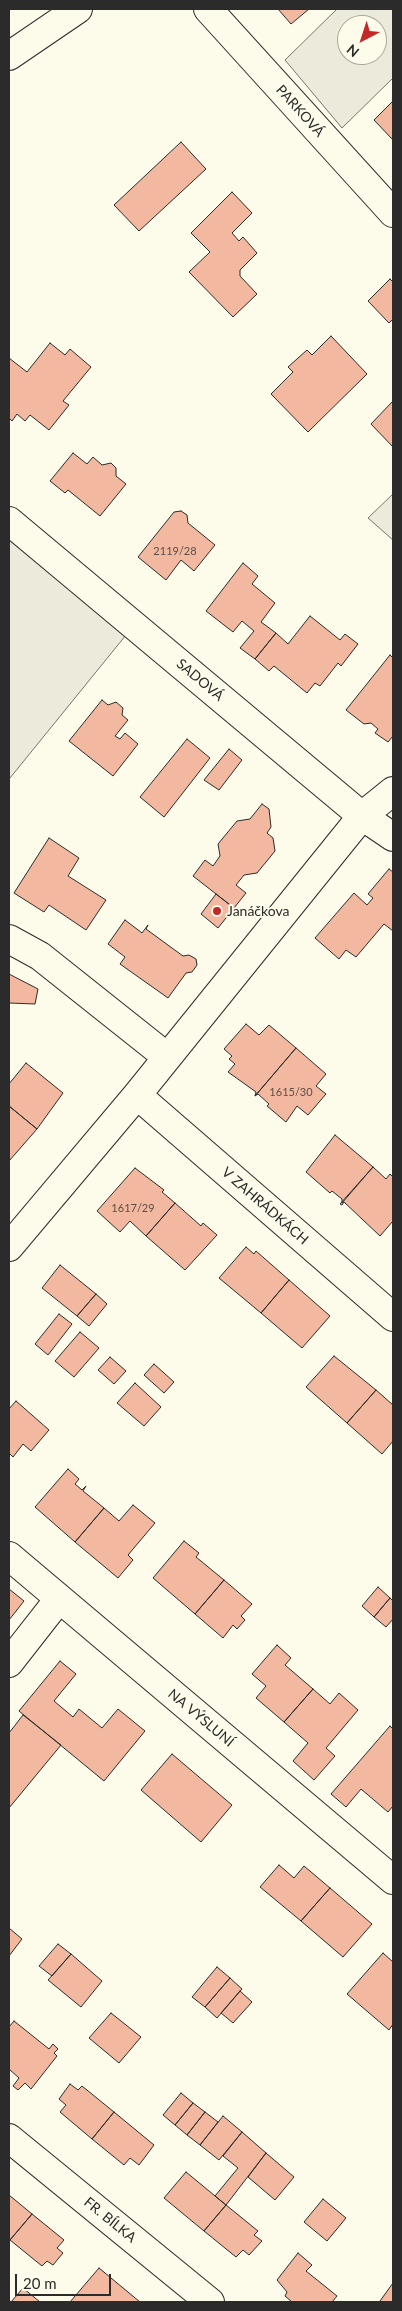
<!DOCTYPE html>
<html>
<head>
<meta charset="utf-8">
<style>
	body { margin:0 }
	#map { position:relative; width:402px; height:2311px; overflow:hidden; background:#fdfbea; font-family:Lato,sans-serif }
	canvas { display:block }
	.frame { position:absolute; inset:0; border:10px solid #2b2b2b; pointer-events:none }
	.north { position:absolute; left:337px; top:15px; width:50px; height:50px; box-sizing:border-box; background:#fdfbea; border:1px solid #a9a89e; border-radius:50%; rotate:220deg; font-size:14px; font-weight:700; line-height:20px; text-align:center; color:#2b2b2b }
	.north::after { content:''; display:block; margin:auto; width:18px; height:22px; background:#c62828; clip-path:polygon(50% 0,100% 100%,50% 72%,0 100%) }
	.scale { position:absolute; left:15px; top:2274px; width:96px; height:22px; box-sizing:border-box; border:2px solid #2b2b2b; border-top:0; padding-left:6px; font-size:15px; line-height:18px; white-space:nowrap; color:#2b2b2b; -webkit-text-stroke:4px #fdfbea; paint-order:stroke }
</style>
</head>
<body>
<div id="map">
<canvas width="402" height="2311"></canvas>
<div class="frame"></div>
<div class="north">N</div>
<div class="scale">20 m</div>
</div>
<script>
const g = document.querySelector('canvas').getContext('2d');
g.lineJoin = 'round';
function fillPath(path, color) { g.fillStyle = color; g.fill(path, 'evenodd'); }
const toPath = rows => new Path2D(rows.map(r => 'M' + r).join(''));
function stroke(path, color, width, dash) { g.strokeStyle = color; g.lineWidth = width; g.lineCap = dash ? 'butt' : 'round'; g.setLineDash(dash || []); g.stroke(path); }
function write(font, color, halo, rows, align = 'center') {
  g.font = font + ' Lato,sans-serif'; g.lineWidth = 4; g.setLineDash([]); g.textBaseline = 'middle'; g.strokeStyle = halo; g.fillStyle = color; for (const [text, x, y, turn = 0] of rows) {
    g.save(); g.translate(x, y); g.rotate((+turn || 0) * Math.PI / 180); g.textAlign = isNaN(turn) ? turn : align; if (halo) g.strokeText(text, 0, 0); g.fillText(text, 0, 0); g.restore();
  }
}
const green = toPath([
	[337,9,393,9,393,78,342,128,285,60,337,9],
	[347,25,377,25,377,55,347,55,347,25],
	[393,494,393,540,368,518,393,494],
	[9,540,126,635,10,778,9,778,9,540]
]);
fillPath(green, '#ecebdb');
stroke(green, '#74746e', 1);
const building = toPath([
	[278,9,309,9,291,24,278,9],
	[393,101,393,140,374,120,393,101],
	[181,142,206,169,139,231,114,205,181,142],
	[232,192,252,213,232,233,239,241,243,237,257,253,240,270,240,276,257,294,233,317,189,272,210,252,191,233,232,192],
	[390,279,393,282,393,319,389,323,368,301,390,279],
	[331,336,367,374,308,432,271,394,293,372,288,367,307,350,312,355,331,336],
	[50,343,65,355,70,349,91,367,63,401,69,405,49,430,30,415,25,421,17,414,12,421,9,418,9,358,27,372,50,343],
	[393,401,393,447,371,424,393,401],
	[73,453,87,464,93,457,102,465,111,463,116,468,116,476,126,484,100,516,68,490,65,493,50,481,73,453],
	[181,511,187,515,188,523,215,545,194,571,181,560,166,580,138,557,174,512,181,511],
	[243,563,258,576,252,584,275,603,261,622,276,633,255,659,240,648,254,631,242,621,233,632,206,611,243,563],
	[310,616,340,640,345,634,358,644,341,666,338,663,320,686,315,683,307,693,274,666,269,671,255,659,276,633,288,644,310,616],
	[390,655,393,658,393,736,388,742,375,733,378,729,371,723,364,724,346,710,390,655],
	[102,700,108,705,116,702,123,708,122,715,128,720,115,736,120,739,125,733,138,744,113,776,69,741,102,700],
	[187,739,210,758,164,817,140,797,187,739],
	[229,749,242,760,219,790,204,780,229,749],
	[262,804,269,809,271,827,267,833,273,838,275,851,257,873,244,875,236,885,246,893,234,908,193,876,205,860,213,866,220,856,218,844,237,821,250,819,262,804],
	[49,838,79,858,68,876,106,900,86,930,49,905,44,912,14,893,49,838],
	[389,869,393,872,393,931,384,924,356,957,346,950,339,959,315,938,354,893,367,905,373,898,368,894,389,869],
	[216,894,234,908,218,928,201,914,216,894],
	[125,920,142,933,148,925,146,929,183,956,189,955,196,959,197,965,192,972,186,973,168,998,120,964,125,957,108,944,125,920],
	[9,974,38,989,35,1004,9,1003,9,974],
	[246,1024,259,1035,269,1025,296,1048,255,1096,256,1092,228,1072,235,1064,229,1059,232,1056,224,1049,246,1024],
	[296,1048,326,1074,316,1086,326,1094,308,1115,297,1106,286,1122,267,1106,269,1104,258,1094,255,1096,296,1048],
	[26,1063,63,1093,37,1129,9,1106,9,1084,26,1063],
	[9,1106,37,1129,9,1161,9,1106],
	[335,1135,373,1167,342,1203,342,1199,332,1191,330,1193,306,1172,335,1135],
	[373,1167,386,1179,390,1174,393,1177,393,1221,380,1236,344,1202,342,1205,340,1204,373,1167],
	[135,1168,164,1190,162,1192,175,1203,146,1236,130,1221,120,1232,97,1211,135,1168],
	[175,1203,201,1226,203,1223,217,1235,185,1270,146,1236,175,1203],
	[246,1247,254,1254,256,1251,289,1280,261,1313,219,1278,246,1247],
	[60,1265,96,1294,77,1316,42,1288,60,1265],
	[289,1280,330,1316,302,1348,261,1313,289,1280],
	[96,1294,107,1304,89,1326,77,1316,96,1294],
	[59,1314,72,1324,48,1355,35,1344,59,1314],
	[80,1332,99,1348,74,1377,55,1361,80,1332],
	[334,1356,376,1390,347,1423,306,1387,334,1356],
	[110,1357,126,1371,114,1384,98,1370,110,1357],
	[154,1364,174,1382,164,1393,144,1375,154,1364],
	[135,1383,161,1407,144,1426,117,1403,135,1383],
	[376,1390,393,1405,393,1441,382,1454,347,1423,376,1390],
	[16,1401,49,1430,31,1451,23,1444,13,1457,9,1453,9,1409,16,1401],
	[68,1469,79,1479,75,1484,82,1490,86,1486,83,1491,104,1508,75,1542,35,1507,68,1469],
	[133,1505,155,1523,128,1555,133,1560,118,1578,75,1542,104,1508,119,1521,133,1505],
	[184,1541,199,1553,196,1557,224,1580,195,1614,153,1578,184,1541],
	[224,1580,252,1604,241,1616,245,1620,237,1629,233,1625,223,1638,195,1614,224,1580],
	[378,1587,390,1598,374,1617,362,1606,378,1587],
	[9,1589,24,1601,9,1620,9,1589],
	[390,1598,393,1601,393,1619,386,1627,374,1617,390,1598],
	[277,1645,291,1658,285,1665,313,1689,284,1722,256,1698,266,1686,252,1674,277,1645],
	[60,1661,76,1674,54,1701,73,1717,79,1709,102,1728,118,1709,145,1731,104,1781,19,1711,60,1661],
	[313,1689,330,1704,339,1693,358,1710,326,1748,335,1756,314,1780,293,1761,308,1743,284,1722,313,1689],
	[23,1715,61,1745,9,1808,9,1733,23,1715],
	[390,1726,393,1729,393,1806,388,1812,361,1789,346,1807,331,1794,390,1726],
	[172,1754,232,1805,201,1842,141,1790,172,1754],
	[279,1865,294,1878,304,1866,330,1888,301,1921,260,1887,279,1865],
	[330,1888,372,1924,343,1957,301,1921,330,1888],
	[9,1928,22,1939,9,1956,9,1928],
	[58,1944,71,1954,52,1976,39,1966,58,1944],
	[383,1953,393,1962,393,2024,389,2030,347,1994,383,1953],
	[71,1954,102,1981,81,2007,48,1980,71,1954],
	[217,1967,230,1978,205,2007,192,1997,217,1967],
	[230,1978,242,1989,217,2018,205,2007,230,1978],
	[240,1991,252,2002,233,2023,221,2013,240,1991],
	[111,2013,141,2037,119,2063,89,2038,111,2013],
	[14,2021,49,2049,53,2044,58,2049,54,2053,57,2056,31,2089,25,2083,18,2090,13,2086,19,2078,9,2069,9,2027,14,2021],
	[70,2084,78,2090,82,2086,114,2112,92,2139,60,2112,66,2105,59,2099,70,2084],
	[181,2093,193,2103,175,2125,163,2115,181,2093],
	[193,2103,205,2112,187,2135,175,2125,193,2103],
	[114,2112,154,2145,139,2165,130,2158,124,2165,92,2139,114,2112],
	[205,2112,218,2122,200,2145,187,2135,205,2112],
	[223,2116,242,2132,219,2160,200,2145,223,2116],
	[242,2132,266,2153,226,2205,215,2196,238,2168,223,2156,242,2132],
	[266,2153,294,2177,275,2200,248,2177,266,2153],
	[186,2172,226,2205,204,2231,164,2198,186,2172],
	[9,2195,32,2214,10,2240,9,2239,9,2195],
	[323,2199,346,2218,327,2241,304,2222,323,2199],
	[226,2205,258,2231,254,2235,262,2241,249,2255,243,2250,236,2257,204,2231,226,2205],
	[32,2214,64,2240,57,2248,63,2253,53,2265,47,2261,42,2266,10,2240,32,2214],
	[298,2253,312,2265,306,2271,337,2296,332,2302,292,2302,285,2296,287,2292,277,2280,298,2253],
	[99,2268,140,2302,70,2302,99,2268],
	[393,2283,393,2302,382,2302,380,2301,393,2283],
	[23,2288,40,2302,11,2302,23,2288]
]);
fillPath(building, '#f2b8a0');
stroke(building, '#2b2b2b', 1);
const minor = toPath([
	[208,9,393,213],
	[9,56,78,9],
	[9,521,362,816,393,837],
	[9,939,40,956,167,1057],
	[137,1095,393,1317],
	[9,1247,137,1095,362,816,393,791],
	[9,1556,393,1880],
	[9,1663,59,1599],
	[9,2138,210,2302]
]);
stroke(minor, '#2b2b2b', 30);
stroke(minor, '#fdfbea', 28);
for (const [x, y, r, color] of [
	[217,911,5,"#c62828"]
]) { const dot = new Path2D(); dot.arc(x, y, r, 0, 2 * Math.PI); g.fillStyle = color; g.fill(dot); stroke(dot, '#fdfbea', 2); }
write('11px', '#5d4e48', null, [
	["2119/28",175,551],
	["1615/30",291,1092],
	["1617/29",133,1208]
]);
write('14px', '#2b2b2b', '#fdfbea', [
	["PARKOVÁ",300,111,48],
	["SADOVÁ",200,680,40],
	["V ZAHRÁDKÁCH",265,1206,41],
	["NA VÝSLUNÍ",201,1718,40],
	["FR. BÍLKA",110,2220,39]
]);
write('14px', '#2b2b2b', '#fdfbea', [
	["Janáčkova",227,911]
], 'left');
</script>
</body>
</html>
